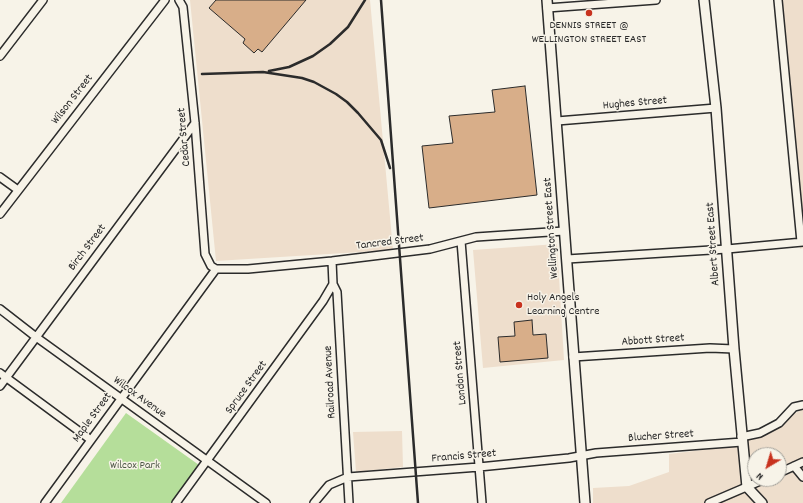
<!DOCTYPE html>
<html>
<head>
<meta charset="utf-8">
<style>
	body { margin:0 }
	#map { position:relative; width:803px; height:503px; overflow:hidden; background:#f7f3e8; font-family:Dekko,sans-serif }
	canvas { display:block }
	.north { position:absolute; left:747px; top:447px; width:40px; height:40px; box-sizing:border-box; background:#f7f3e8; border:1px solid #a5a39c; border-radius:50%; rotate:218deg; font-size:11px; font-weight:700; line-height:16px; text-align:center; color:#2b2b2b }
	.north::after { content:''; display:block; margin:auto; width:14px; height:18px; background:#c8321e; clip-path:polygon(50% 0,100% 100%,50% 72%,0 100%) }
</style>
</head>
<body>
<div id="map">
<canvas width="803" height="503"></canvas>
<div class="north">N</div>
</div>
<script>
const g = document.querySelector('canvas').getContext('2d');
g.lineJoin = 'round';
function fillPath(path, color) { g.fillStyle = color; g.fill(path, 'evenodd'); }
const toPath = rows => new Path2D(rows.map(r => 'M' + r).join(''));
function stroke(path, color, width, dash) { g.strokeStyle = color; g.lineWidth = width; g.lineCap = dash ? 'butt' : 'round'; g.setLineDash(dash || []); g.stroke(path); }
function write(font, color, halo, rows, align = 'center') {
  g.font = font + ' Dekko,sans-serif'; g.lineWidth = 3; g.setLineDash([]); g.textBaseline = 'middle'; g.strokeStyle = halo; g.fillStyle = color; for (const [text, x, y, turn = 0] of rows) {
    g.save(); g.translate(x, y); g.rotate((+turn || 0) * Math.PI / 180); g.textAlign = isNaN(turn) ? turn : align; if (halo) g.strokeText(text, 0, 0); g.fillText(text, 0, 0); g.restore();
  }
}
fillPath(toPath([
	[190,0,370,0,393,250,216,261],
	[778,0,803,0,803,248,800,249,797,233],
	[557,244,564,360,483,368,473,250],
	[803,409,803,503,593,503,593,488,629,486,669,472,669,454,719,448,746,440],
	[755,455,779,455,779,479,755,479],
	[402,431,403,467,356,472,353,432]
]), '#eedecc');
fillPath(toPath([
	[126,413,199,465,171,503,61,503]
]), '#b5de9a');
const building = toPath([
	[216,0,306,0,262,52,258,49,254,53,243,43,245,39,209,8,216,0],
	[525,86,537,195,429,208,422,146,453,143,449,116,495,112,492,90,525,86],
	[532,320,533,335,546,334,548,358,500,362,498,337,515,336,514,322,532,320]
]);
fillPath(building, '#d8ae89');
stroke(building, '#2b2b2b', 1);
const minor = toPath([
	[179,0,183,7,195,123,205,254,211,266,216,269,248,269,332,261,430,249,476,237,564,231],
	[778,0,801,242],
	[547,8,656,0],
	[0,56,43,0],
	[557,121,716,108],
	[0,177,18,190],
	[0,214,165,0],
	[461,241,482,503],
	[567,259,727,249,803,242],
	[332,261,333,284,337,292,349,503],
	[0,309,36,337,266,503],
	[573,357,710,348,734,349],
	[0,373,91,440],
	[0,386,195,123],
	[741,437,760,433,779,423,794,407,803,405],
	[794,466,803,477],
	[779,473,803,462],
	[45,503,216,269],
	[176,503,323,301,333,284],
	[314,503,329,485,348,477,479,467,569,458,596,453,742,442],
	[709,503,765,479]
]);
const major = toPath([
	[547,0,585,503],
	[704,0,716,108,734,349,747,487,762,503]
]);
stroke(minor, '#2b2b2b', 10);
stroke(major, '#2b2b2b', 12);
stroke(minor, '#f7f3e8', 7);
stroke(major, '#f7f3e8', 9);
stroke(toPath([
	[381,0,418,503],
	[269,71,289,67,313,56,330,44,348,27,365,0],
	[202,74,263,72,302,78,314,82,336,94,347,102,358,113,381,140,390,168]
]), '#2b2b2b', 2.5);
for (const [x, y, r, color] of [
	[589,13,4,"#c8321e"],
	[519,305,4,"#c8321e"]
]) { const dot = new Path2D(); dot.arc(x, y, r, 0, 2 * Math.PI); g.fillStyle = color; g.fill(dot); stroke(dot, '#f7f3e8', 1.5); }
write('12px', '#2b2b2b', '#f7f3e8', [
	["DENNIS STREET @",589,26],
	["WELLINGTON STREET EAST",589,40],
	["Holy Angels",527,298,"left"],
	["Learning Centre",527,312,"left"]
]);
write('12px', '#2b2b2b', '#f7f3e8', [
	["Wilson Street",73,100,-52],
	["Hughes Street",635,104,-5],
	["Cedar Street",185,137,-95],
	["Wellington Street East",552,228,-94],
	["Tancred Street",390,243,-7],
	["Albert Street East",714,244,-94],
	["Birch Street",88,248,-53],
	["Abbott Street",653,341,-4],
	["London Street",461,373,-95],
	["Railroad Avenue",331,382,-93],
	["Spruce Street",247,388,-54],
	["Wilcox Avenue",139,398,36],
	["Maple Street",93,418,-54],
	["Blucher Street",661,437,-4],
	["Francis Street",464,457,-5]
]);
write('12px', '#4e5847', '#f7f3e8', [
	["Wilcox Park",135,466]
]);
</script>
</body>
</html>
